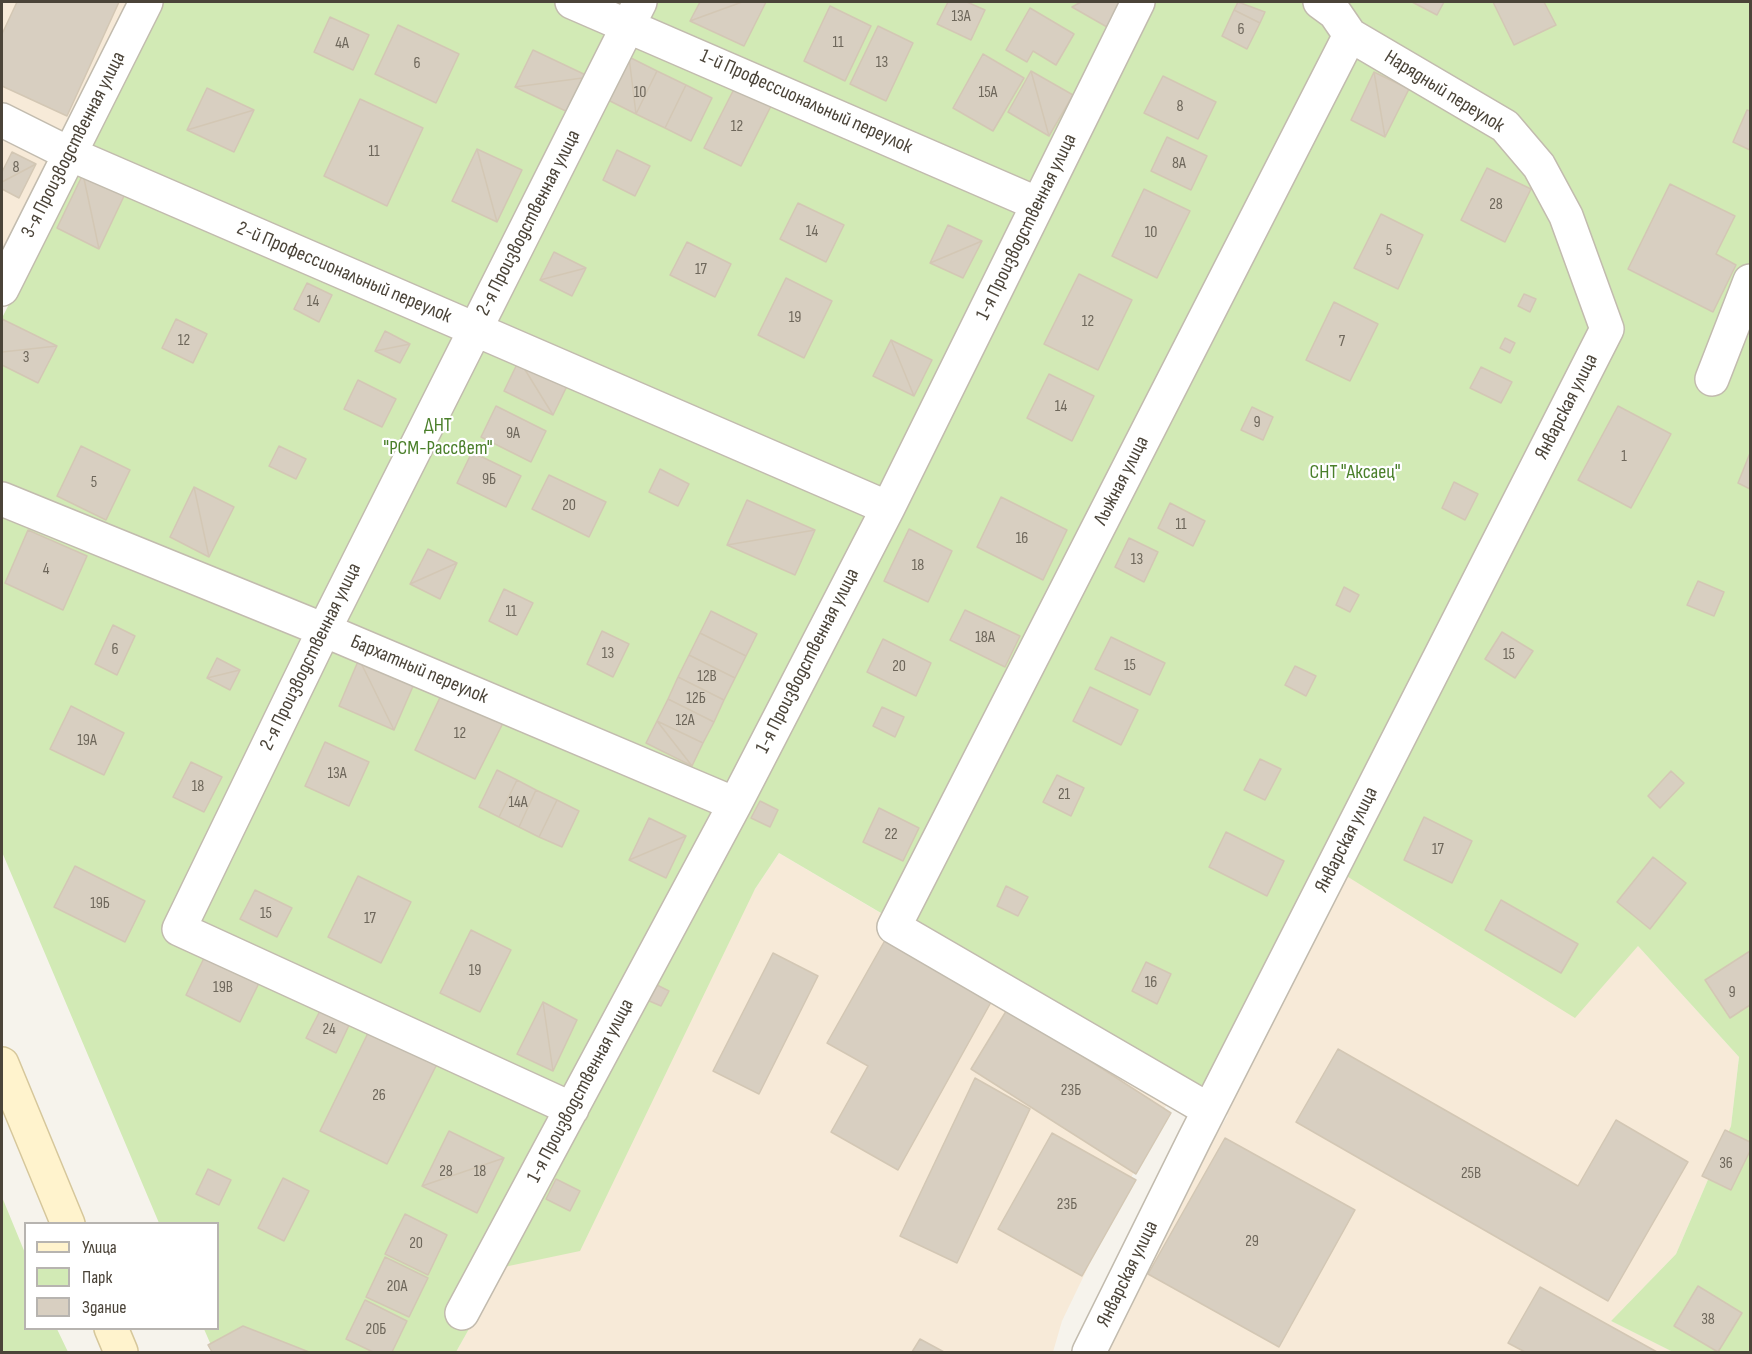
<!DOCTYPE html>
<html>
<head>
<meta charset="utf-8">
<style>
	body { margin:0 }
	#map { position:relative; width:1752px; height:1354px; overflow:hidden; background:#f6f3ec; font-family:"Sofia Sans Condensed",sans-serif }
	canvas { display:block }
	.frame { position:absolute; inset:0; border:3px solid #4b4439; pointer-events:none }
	.legend { position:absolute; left:24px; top:1222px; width:195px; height:108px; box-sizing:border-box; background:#fff; border:2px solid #b7b4b0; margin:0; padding:8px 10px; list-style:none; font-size:18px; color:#4b4439 }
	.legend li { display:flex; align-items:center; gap:12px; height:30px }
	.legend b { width:30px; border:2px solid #b7b4b0 }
</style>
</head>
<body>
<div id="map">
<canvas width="1752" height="1354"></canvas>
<div class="frame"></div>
<ul class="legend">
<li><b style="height:8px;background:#fff3cd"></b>Улица</li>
<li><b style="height:16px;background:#d2eab5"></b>Парк</li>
<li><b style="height:16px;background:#d8cfc1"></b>Здание</li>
</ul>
</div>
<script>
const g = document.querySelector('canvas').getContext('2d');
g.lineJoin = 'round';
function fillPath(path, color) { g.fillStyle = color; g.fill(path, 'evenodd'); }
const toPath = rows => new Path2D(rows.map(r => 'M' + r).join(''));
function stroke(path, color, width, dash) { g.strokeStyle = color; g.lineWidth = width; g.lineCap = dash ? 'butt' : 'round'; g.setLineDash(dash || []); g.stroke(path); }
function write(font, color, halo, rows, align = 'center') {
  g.font = font + ' "Sofia Sans Condensed",sans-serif'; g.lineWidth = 4.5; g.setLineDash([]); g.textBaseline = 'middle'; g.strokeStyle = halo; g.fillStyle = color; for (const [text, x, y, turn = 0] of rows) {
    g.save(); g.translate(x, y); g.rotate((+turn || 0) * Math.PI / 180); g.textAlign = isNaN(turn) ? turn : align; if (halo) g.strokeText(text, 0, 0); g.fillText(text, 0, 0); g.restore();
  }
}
fillPath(toPath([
	[2,2,129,2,2,256],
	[779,853,1175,1087,1062,1321,1053,1352,456,1352,504,1267],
	[1334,855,1638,946,1739,1057,1731,1126,1676,1254,1611,1321,1673,1352,1089,1352,1228,1115,1209,1106]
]), '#f7ead8');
fillPath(toPath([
	[161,2,1750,2,1750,1352,1673,1352,1611,1321,1676,1254,1731,1126,1739,1057,1638,946,1575,1018,1332,867,1209,1106,779,853,755,889,580,1251,504,1267,456,1352,214,1352,204,1329,218,1328,218,1224,159,1223,2,852,2,318],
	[2,1197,25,1253,26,1328,57,1329,68,1352,2,1352]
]), '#d2eab5');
const building = toPath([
	[17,2,119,2,67,116,2,86,2,34,17,2],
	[700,2,742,2,690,21,700,2],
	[742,2,766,2,744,46,690,21,742,2],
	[948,2,967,2,985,10,971,40,937,24,948,2],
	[1081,2,1121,2,1107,27,1072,7,1081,2],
	[1238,2,1265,12,1260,23,1234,10,1238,2],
	[1412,2,1444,2,1437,15,1412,2],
	[1493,2,1544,2,1556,25,1514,45,1493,2],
	[830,6,871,26,845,81,804,61,830,6],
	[1030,8,1074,34,1056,65,1033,51,1027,62,1006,50,1030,8],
	[1234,10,1260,23,1247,49,1222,36,1234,10],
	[330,17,369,35,353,70,314,52,330,17],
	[398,25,459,54,436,103,375,74,398,25],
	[878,26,913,43,886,101,850,84,878,26],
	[533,50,590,77,515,87,533,50],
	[983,54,1024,78,993,131,953,108,983,54],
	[629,57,657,71,636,114,629,57],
	[629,57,636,114,608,100,629,57],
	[657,71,686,85,665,128,636,114,657,71],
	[1031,71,1049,136,1008,112,1031,71],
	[1031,71,1073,95,1049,136,1031,71],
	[1374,72,1385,137,1351,120,1374,72],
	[1374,72,1409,89,1385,137,1374,72],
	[1163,76,1216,102,1198,139,1144,113,1163,76],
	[590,77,572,114,515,87,590,77],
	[686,85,712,98,691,141,665,128,686,85],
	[207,88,254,110,187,130,207,88],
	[734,89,771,106,741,166,704,148,734,89],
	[360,99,423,128,387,206,324,176,360,99],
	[254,110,234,152,187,130,254,110],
	[1747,110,1750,111,1750,150,1733,142,1747,110],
	[1167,137,1207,156,1191,190,1151,171,1167,137],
	[477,149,497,222,452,201,477,149],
	[477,149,522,170,497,222,477,149],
	[617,150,650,166,635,196,603,180,617,150],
	[12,152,36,164,2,182,2,172,12,152],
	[36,164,19,198,2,189,2,182,36,164],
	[1487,168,1531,189,1505,242,1461,220,1487,168],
	[83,174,125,194,99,249,83,174],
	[83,174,99,249,57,228,83,174],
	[1670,184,1735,216,1716,254,1736,265,1713,312,1628,269,1670,184],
	[1144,189,1190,211,1157,278,1112,256,1144,189],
	[798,203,844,225,826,262,780,239,798,203],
	[1381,214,1423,235,1398,289,1354,268,1381,214],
	[948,225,982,241,930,263,948,225],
	[982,241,963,278,930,263,982,241],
	[687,242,731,264,715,297,670,275,687,242],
	[554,252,586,268,540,280,554,252],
	[586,268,572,296,540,280,586,268],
	[1079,274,1132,300,1098,370,1044,344,1079,274],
	[786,278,832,301,804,358,758,335,786,278],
	[307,283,332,295,319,322,294,309,307,283],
	[1524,294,1536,299,1530,312,1518,306,1524,294],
	[1334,302,1378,324,1350,381,1306,360,1334,302],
	[2,319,57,346,2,352,2,319],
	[176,319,207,334,193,363,162,348,176,319],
	[385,331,410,344,375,351,385,331],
	[1505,338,1515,343,1510,353,1500,348,1505,338],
	[891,340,914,396,873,376,891,340],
	[891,340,932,360,914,396,891,340],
	[410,344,400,363,375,351,410,344],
	[57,346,38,383,2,365,2,352,57,346],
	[519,360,568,384,553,415,519,360],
	[519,360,553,415,504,391,519,360],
	[1481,367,1512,382,1501,403,1470,388,1481,367],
	[1049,374,1094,396,1072,441,1027,418,1049,374],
	[358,380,396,399,382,427,344,409,358,380],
	[496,406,546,431,531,462,481,437,496,406],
	[1618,406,1671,434,1631,508,1578,480,1618,406],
	[1252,407,1273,417,1263,440,1241,430,1252,407],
	[81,446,130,470,106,520,57,496,81,446],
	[279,446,306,459,296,479,269,466,279,446],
	[472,452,521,476,506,507,457,483,472,452],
	[1750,453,1750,489,1738,483,1750,453],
	[660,469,689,484,678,506,649,492,660,469],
	[549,475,606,502,589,537,532,509,549,475],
	[1454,482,1478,494,1465,520,1442,508,1454,482],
	[194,487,234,507,209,557,194,487],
	[194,487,209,557,170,537,194,487],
	[1001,497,1067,530,1043,580,977,547,1001,497],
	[747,500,815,530,727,545,747,500],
	[1170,503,1205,521,1193,546,1158,528,1170,503],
	[909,529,952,551,928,602,884,581,909,529],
	[28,530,87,556,63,610,5,583,28,530],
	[815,530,795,575,727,545,815,530],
	[1129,538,1158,552,1144,582,1115,567,1129,538],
	[428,549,457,563,410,584,428,549],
	[457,563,440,599,410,584,457,563],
	[1698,581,1724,592,1714,616,1687,605,1698,581],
	[1344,587,1359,595,1350,612,1336,605,1344,587],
	[504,589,533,603,517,635,489,621,504,589],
	[965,610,1020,636,1005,667,950,640,965,610],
	[711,611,757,634,746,656,700,633,711,611],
	[113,625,135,636,117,675,95,664,113,625],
	[602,631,629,644,613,677,587,664,602,631],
	[1502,632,1533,651,1515,678,1485,659,1502,632],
	[700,633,746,656,735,678,689,655,700,633],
	[1111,637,1165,663,1150,695,1095,669,1111,637],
	[883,639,931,663,916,696,867,672,883,639],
	[689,655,735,678,724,700,678,677,689,655],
	[217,658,240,670,207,678,217,658],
	[359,659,414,684,394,730,359,659],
	[359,659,394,730,339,706,359,659],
	[1295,666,1316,676,1306,696,1285,685,1295,666],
	[240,670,230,690,207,678,240,670],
	[678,677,724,700,714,722,668,699,678,677],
	[1090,687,1138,710,1121,745,1073,721,1090,687],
	[444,689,505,719,475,779,415,750,444,689],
	[668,699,714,722,703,743,657,721,668,699],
	[71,706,124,733,104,775,50,749,71,706],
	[882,707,904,717,895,737,873,726,882,707],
	[657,721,703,743,692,766,657,721],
	[657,721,692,766,646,743,657,721],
	[325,742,369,762,349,806,305,786,325,742],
	[1260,759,1281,769,1265,800,1244,790,1260,759],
	[191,762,222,777,204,812,173,797,191,762],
	[497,770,517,780,499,817,479,807,497,770],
	[1671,771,1684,783,1660,808,1648,796,1671,771],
	[1057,775,1084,788,1071,816,1043,802,1057,775],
	[517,780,536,790,519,827,499,817,517,780],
	[536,790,557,800,539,837,519,827,536,790],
	[557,800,579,811,562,847,539,837,557,800],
	[760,801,778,810,770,827,751,818,760,801],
	[879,808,919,828,903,861,863,842,879,808],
	[1424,817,1472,841,1452,883,1404,860,1424,817],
	[649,818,686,836,629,860,649,818],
	[1226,832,1284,861,1267,896,1209,867,1226,832],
	[686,836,666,878,629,860,686,836],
	[1653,857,1686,883,1650,929,1617,902,1653,857],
	[75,866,145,901,125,942,54,907,75,866],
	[358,876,411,902,381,963,328,937,358,876],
	[1006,886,1028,897,1018,916,997,906,1006,886],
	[255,890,292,908,277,937,240,919,255,890],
	[1501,900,1578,944,1561,973,1485,930,1501,900],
	[471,930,511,950,480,1012,440,993,471,930],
	[888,935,995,995,898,1170,831,1132,868,1066,827,1043,888,935],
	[1750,951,1750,1005,1730,1018,1705,980,1750,951],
	[773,953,818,976,759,1094,713,1071,773,953],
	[206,954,260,981,240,1022,186,995,206,954],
	[1146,962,1171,974,1157,1004,1132,991,1146,962],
	[655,984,669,991,661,1006,647,1000,655,984],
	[543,1002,577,1020,553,1071,543,1002],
	[543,1002,553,1071,517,1054,543,1002],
	[322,1007,351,1021,336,1053,306,1038,322,1007],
	[1008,1008,1171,1113,1136,1174,971,1069,1008,1008],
	[371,1027,439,1060,387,1164,320,1131,371,1027],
	[1338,1049,1578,1186,1616,1120,1688,1162,1608,1301,1296,1122,1338,1049],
	[975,1078,1030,1109,957,1263,900,1236,975,1078],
	[1725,1130,1750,1142,1750,1151,1731,1190,1702,1176,1725,1130],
	[449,1131,504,1158,422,1186,449,1131],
	[1052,1133,1136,1180,1082,1276,998,1229,1052,1133],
	[1225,1138,1355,1210,1279,1347,1148,1274,1225,1138],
	[504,1158,477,1213,422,1186,504,1158],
	[208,1169,231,1180,219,1205,196,1194,208,1169],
	[283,1178,309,1191,284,1241,258,1228,283,1178],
	[556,1179,580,1191,570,1211,546,1199,556,1179],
	[405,1214,447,1235,428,1275,385,1254,405,1214],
	[385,1257,428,1278,409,1317,366,1297,385,1257],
	[1698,1286,1742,1313,1718,1352,1674,1326,1698,1286],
	[1540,1287,1657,1352,1525,1352,1508,1343,1540,1287],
	[365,1300,407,1321,392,1352,373,1352,346,1339,365,1300],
	[243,1326,309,1352,212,1352,208,1345,243,1326],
	[920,1339,944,1352,912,1352,920,1339]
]);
fillPath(building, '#d8cfc1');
stroke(building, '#d3c7b4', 1.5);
const street = toPath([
	[572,2,1038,204],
	[2,120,70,154,888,508],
	[2,289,146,2],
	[1712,379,1750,281],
	[2,499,324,630,735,804],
	[572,1109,179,929,324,630,640,2],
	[1209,1110,894,927,1350,35],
	[462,1313,735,804,888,508,1138,2],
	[1089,1352,1195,1138,1607,329,1566,216,1539,166,1505,126,1350,35,1335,13,1320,2]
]);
const secondary = toPath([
	[2,1064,68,1224],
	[111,1328,121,1352]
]);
stroke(street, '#c2bbae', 36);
stroke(secondary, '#d6c79b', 36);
stroke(street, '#fff', 33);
stroke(secondary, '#fff3cd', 33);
write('16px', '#6e675b', null, [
	["13А",961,17],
	["6",1241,30],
	["11",838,43],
	["4А",342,44],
	["13",882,63],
	["6",417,64],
	["10",640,93],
	["15А",988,93],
	["8",1180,107],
	["12",737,127],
	["11",374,152],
	["8А",1179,164],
	["8",16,168],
	["28",1496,205],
	["14",812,232],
	["10",1151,233],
	["5",1389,251],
	["17",701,270],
	["14",313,302],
	["19",795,318],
	["12",1088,322],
	["12",184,341],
	["7",1342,342],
	["3",26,358],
	["14",1061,407],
	["9",1257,423],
	["9А",513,434],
	["1",1624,457],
	["9Б",489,480],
	["5",94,483],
	["20",569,506],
	["11",1181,525],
	["16",1022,539],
	["13",1137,560],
	["18",918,566],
	["4",46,570],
	["11",511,612],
	["18А",985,638],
	["6",115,650],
	["13",608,654],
	["15",1509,655],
	["15",1130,666],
	["20",899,667],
	["12В",707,677],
	["12Б",696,699],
	["12А",685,721],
	["12",460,734],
	["19А",87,741],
	["13А",337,774],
	["18",198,787],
	["21",1064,795],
	["14А",518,803],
	["22",891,835],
	["17",1438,850],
	["19Б",100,904],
	["15",266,914],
	["17",370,919],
	["19",475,971],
	["16",1151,983],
	["19В",223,988],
	["9",1732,993],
	["24",329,1030],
	["23Б",1071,1091],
	["26",379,1096],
	["36",1726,1164],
	["28",446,1172],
	["18",480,1172],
	["25В",1471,1174],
	["23Б",1067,1205],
	["29",1252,1242],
	["20",416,1244],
	["20А",397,1287],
	["38",1708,1320],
	["20Б",376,1330]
]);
write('20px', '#4b4439', '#fff', [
	["Нарядный переулок",1444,92,32],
	["1-й Профессиональный переулок",806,102,24],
	["3-я Производственная улица",74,145,-63],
	["2-я Производственная улица",529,223,-63],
	["1-я Производственная улица",1027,227,-64],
	["2-й Профессиональный переулок",344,273,23],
	["Январская улица",1567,407,-63],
	["Лыжная улица",1122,481,-63],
	["2-я Производственная улица",311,657,-64],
	["1-я Производственная улица",808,661,-63],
	["Бархатный переулок",419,670,23],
	["Январская улица",1347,840,-63],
	["1-я Производственная улица",581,1091,-62],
	["Январская улица",1128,1274,-64]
]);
write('20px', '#4a7f2a', '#fff', [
	["ДНТ",438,426],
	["\"РСМ-Рассвет\"",438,449],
	["СНТ \"Аксаец\"",1355,473]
]);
</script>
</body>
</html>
